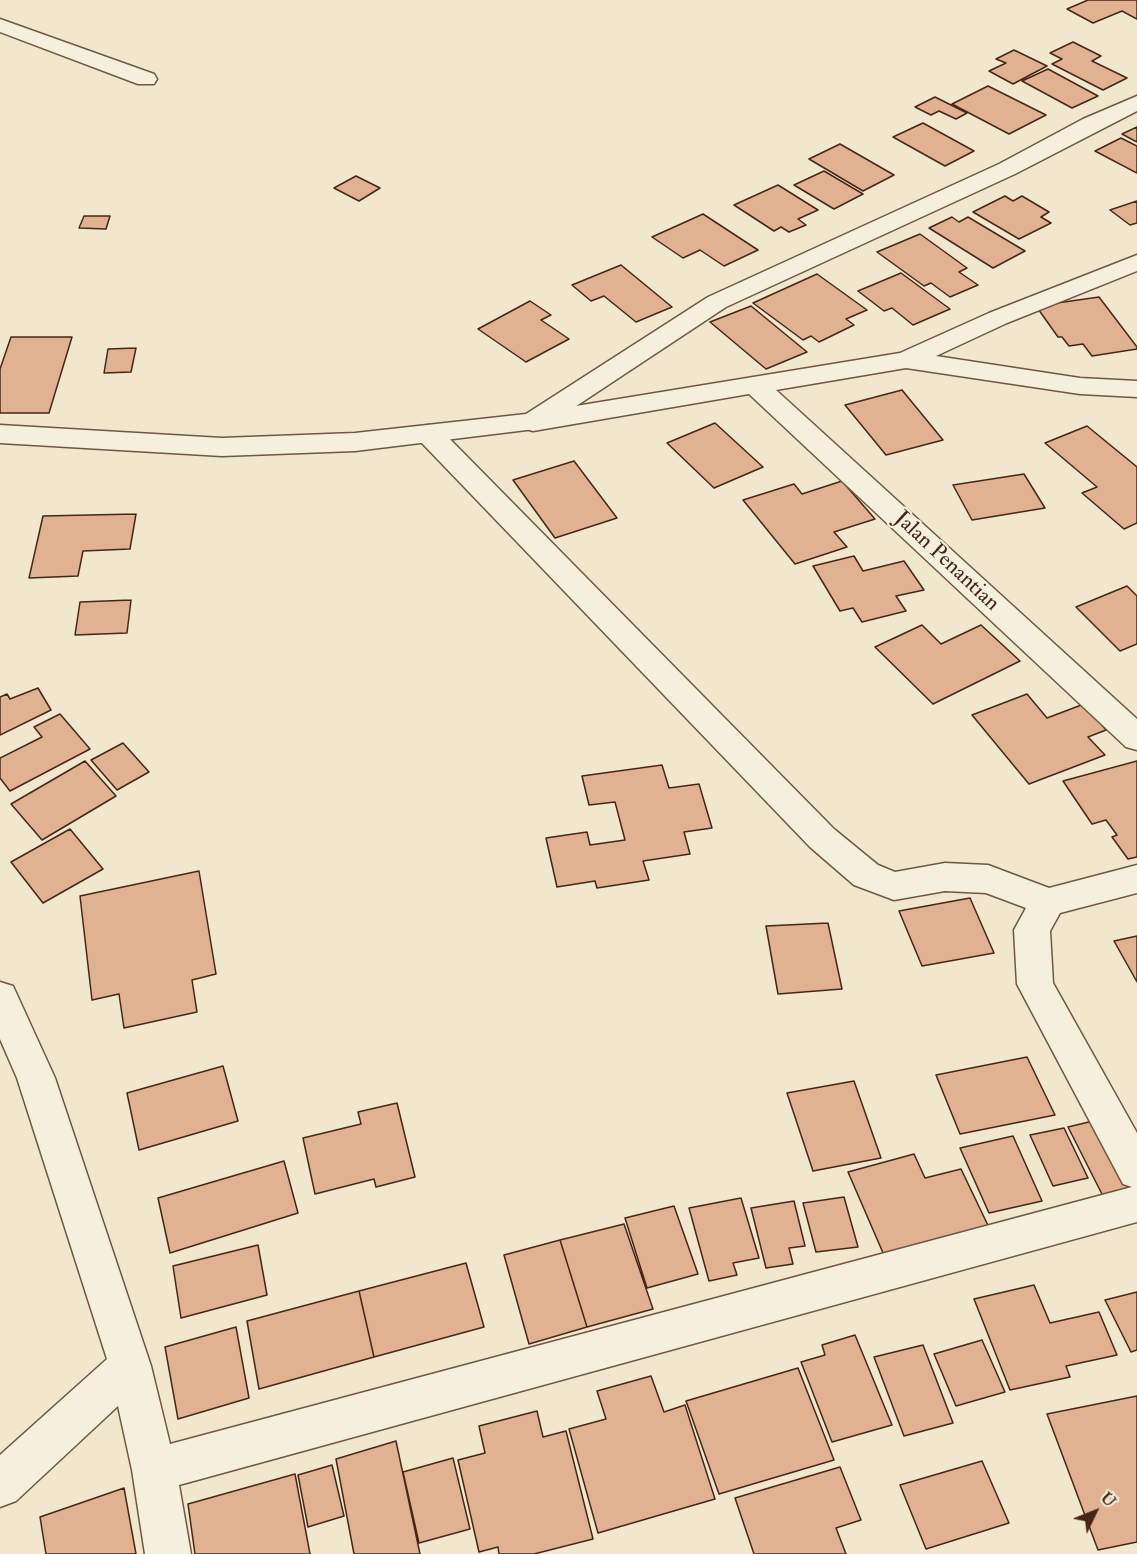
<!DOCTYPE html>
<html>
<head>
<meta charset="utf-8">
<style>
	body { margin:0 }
	#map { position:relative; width:1137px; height:1554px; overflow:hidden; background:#f0e7cc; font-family:"IM FELL Double Pica",serif }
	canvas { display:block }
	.north { position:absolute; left:1065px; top:1482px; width:60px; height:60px; -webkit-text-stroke:4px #f5efde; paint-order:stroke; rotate:47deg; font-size:16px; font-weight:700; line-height:24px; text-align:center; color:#462717 }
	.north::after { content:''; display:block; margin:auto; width:21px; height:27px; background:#462717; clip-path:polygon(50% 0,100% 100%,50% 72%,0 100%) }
</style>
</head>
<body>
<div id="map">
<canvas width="1137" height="1554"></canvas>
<div class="north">U</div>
</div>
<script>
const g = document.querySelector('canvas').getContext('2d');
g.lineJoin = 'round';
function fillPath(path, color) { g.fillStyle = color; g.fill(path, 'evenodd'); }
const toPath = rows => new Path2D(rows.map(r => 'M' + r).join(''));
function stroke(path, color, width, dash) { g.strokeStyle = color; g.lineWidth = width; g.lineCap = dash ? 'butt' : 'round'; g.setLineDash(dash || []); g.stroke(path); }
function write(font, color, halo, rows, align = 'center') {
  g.font = font + ' "IM FELL Double Pica",serif'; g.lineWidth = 4.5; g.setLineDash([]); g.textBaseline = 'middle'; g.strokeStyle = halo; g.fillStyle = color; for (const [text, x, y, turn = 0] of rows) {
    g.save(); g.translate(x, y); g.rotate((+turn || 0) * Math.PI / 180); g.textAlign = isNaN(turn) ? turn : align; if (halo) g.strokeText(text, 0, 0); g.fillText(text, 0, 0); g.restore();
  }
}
const building = toPath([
	[1088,0,1137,0,1137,19,1122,11,1093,23,1067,9,1088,0],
	[1073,42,1101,56,1092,61,1127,78,1103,90,1052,64,1062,59,1050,53,1073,42],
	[1014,50,1047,66,1013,84,989,71,1006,63,996,59,1014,50],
	[1048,69,1098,96,1072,108,1022,81,1048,69],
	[988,86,1046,115,1009,134,952,104,988,86],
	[935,97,967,113,956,119,939,111,931,115,915,107,935,97],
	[923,123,974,151,945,166,893,137,923,123],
	[1137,127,1137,142,1122,134,1137,127],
	[1121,138,1137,146,1137,173,1095,151,1121,138],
	[840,144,894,175,863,191,809,159,840,144],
	[824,171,863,194,834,209,794,185,824,171],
	[356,176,380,188,359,201,334,188,356,176],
	[778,185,818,210,798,219,806,225,789,232,781,227,774,231,734,205,778,185],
	[1005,196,1013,201,1022,196,1049,212,1041,217,1051,223,1019,239,973,212,1005,196],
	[1137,201,1137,223,1130,225,1110,210,1137,201],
	[703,214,758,250,724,266,700,250,683,258,652,237,703,214],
	[84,216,110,216,106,229,79,228,84,216],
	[952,217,959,222,968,217,1025,251,993,268,929,228,952,217],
	[920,234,967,268,959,272,978,285,950,297,931,283,924,286,877,252,920,234],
	[621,265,672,307,636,322,604,296,591,301,572,285,621,265],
	[901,273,950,309,913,325,892,308,884,311,858,291,901,273],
	[817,274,867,310,846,319,854,325,819,342,811,336,803,340,753,303,817,274],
	[1099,297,1137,347,1137,349,1092,356,1083,344,1069,346,1062,337,1058,337,1036,306,1099,297],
	[530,301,551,315,541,320,569,339,526,362,478,329,530,301],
	[751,306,807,352,766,369,710,322,751,306],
	[11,337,72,337,49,413,0,413,0,369,11,337],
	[136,348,131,372,104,373,108,349,136,348],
	[902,390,943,440,886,455,845,405,902,390],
	[715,423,763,467,714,488,667,443,715,423],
	[1087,426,1137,467,1137,523,1124,529,1082,493,1097,487,1045,443,1087,426],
	[574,461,617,518,555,538,513,480,574,461],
	[1024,474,1045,508,972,520,953,485,1024,474],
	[842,481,875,519,834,532,847,547,795,564,743,500,794,484,802,494,842,481],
	[136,514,130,549,83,551,78,576,29,578,43,516,136,514],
	[854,556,863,571,904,561,924,590,896,596,906,611,862,622,853,608,840,611,813,566,854,556],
	[1127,586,1137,596,1137,644,1120,651,1076,607,1127,586],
	[131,600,127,633,75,635,80,602,131,600],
	[922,625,941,644,981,625,1020,661,933,704,875,647,922,625],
	[38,688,51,710,0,735,0,697,7,694,10,699,38,688],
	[1027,694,1047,718,1084,704,1106,730,1088,737,1105,755,1029,784,972,715,1027,694],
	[60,714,90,749,10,791,0,778,0,758,42,737,34,727,60,714],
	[123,743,149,772,117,790,91,760,123,743],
	[85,761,116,796,42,840,11,804,85,761],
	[1137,761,1137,857,1128,859,1112,837,1117,835,1106,820,1092,824,1063,781,1137,761],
	[662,765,669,788,699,784,712,828,684,832,690,854,643,861,649,880,597,888,595,881,557,887,546,838,587,832,590,845,625,840,615,802,589,805,582,776,662,765],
	[70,829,103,869,43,903,11,862,70,829],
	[199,871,216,974,192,980,197,1012,124,1028,119,994,92,1000,80,896,199,871],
	[970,898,994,953,922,966,899,911,970,898],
	[828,923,842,989,778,994,766,926,828,923],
	[1137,936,1137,982,1114,941,1137,936],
	[1027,1057,1055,1115,960,1134,936,1075,1027,1057],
	[223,1066,238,1121,139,1150,127,1093,223,1066],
	[854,1081,881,1158,813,1171,787,1093,854,1081],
	[397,1103,415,1177,376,1187,374,1179,315,1194,303,1138,361,1124,358,1112,397,1103],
	[1097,1120,1137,1196,1107,1204,1068,1127,1097,1120],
	[1064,1128,1088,1178,1053,1186,1030,1135,1064,1128],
	[1013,1136,1042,1201,989,1213,960,1148,1013,1136],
	[914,1154,925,1178,961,1169,995,1240,890,1269,848,1172,914,1154],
	[284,1161,298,1213,170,1253,158,1198,284,1161],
	[844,1197,858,1247,816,1252,803,1203,844,1197],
	[741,1198,759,1258,733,1263,737,1275,709,1281,689,1208,741,1198],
	[794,1201,805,1246,789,1248,793,1264,766,1268,751,1208,794,1201],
	[674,1206,698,1274,647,1288,625,1218,674,1206],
	[624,1224,653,1309,587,1327,560,1240,624,1224],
	[560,1240,587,1327,529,1344,504,1255,560,1240],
	[258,1245,267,1295,181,1318,173,1266,258,1245],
	[466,1263,484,1327,374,1357,359,1291,466,1263],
	[1034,1285,1050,1323,1099,1312,1117,1355,1066,1366,1070,1377,1010,1390,974,1299,1034,1285],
	[359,1291,374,1357,259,1389,247,1321,359,1291],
	[1137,1292,1137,1350,1131,1352,1105,1300,1137,1292],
	[236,1327,249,1398,178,1419,165,1347,236,1327],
	[855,1335,892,1425,832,1442,801,1362,825,1355,822,1345,855,1335],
	[982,1340,1005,1392,956,1406,934,1354,982,1340],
	[923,1345,953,1423,904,1436,874,1357,923,1345],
	[798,1368,834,1460,719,1494,686,1401,798,1368],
	[651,1376,664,1412,685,1405,715,1499,598,1533,569,1429,606,1419,597,1391,651,1376],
	[1137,1396,1137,1542,1098,1550,1047,1414,1137,1396],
	[537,1411,543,1437,566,1431,593,1539,534,1554,499,1554,498,1547,479,1552,458,1460,485,1453,479,1426,537,1411],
	[396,1441,420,1554,354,1554,336,1459,396,1441],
	[453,1458,470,1529,419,1543,403,1472,453,1458],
	[982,1461,1009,1523,926,1549,900,1485,982,1461],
	[332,1465,344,1516,308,1527,298,1475,332,1465],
	[840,1467,861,1520,836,1528,846,1554,754,1554,735,1498,840,1467],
	[295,1474,310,1554,195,1554,188,1504,295,1474],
	[124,1488,136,1554,46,1554,40,1517,124,1488]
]);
fillPath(building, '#e0b291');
stroke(building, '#462717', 1.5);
const minor = toPath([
	[0,19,154,74,157,79,154,84,138,84,0,32,0,19],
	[1137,255,1137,271,1007,323,936,356,1080,378,1137,381,1137,397,1080,394,906,368,776,390,1137,719,1137,750,1126,747,749,394,533,431,523,428,519,422,523,416,533,413,900,353,989,313,1137,255],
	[429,425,439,428,834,829,878,865,895,872,945,863,988,865,1049,888,1137,865,1137,893,1060,913,1050,931,1053,983,1137,1133,1137,1222,179,1485,191,1554,145,1554,132,1470,118,1406,16,1501,0,1507,0,1455,107,1359,17,1078,0,1039,0,982,13,986,55,1078,151,1366,170,1444,1132,1187,1123,1184,1017,984,1014,930,1026,908,986,893,945,891,894,900,854,885,810,847,419,440,415,434,419,428,429,425]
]);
const tertiary = toPath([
	[1137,96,1137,111,1015,174,726,307,543,428,355,451,222,456,0,443,0,425,222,438,355,433,526,414,708,297,999,164,1083,119,1137,96]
]);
stroke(minor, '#705744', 3);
stroke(tertiary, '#705744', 3);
fillPath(minor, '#f5efde');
fillPath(tertiary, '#f5efde');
write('22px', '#462717', '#f5efde', [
	["Jalan Penantian",946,562,43]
]);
</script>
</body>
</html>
